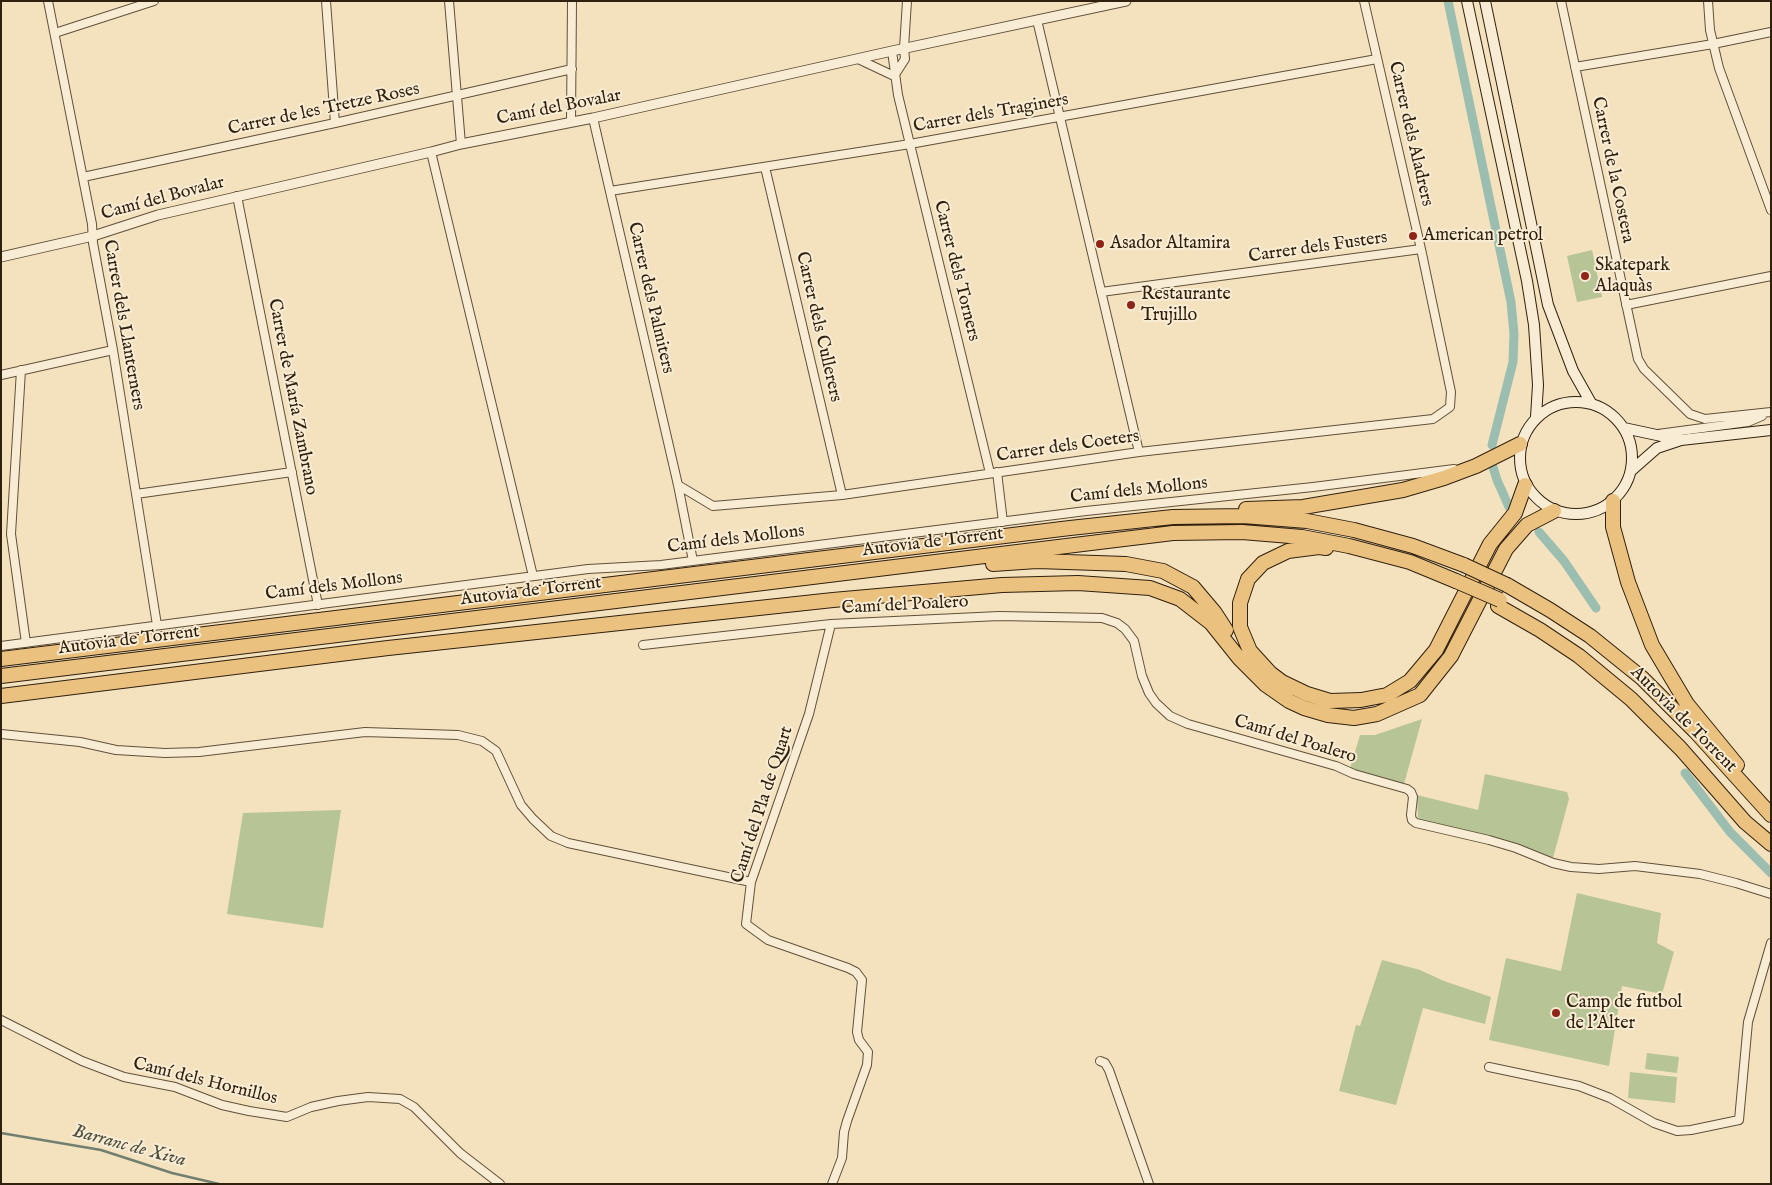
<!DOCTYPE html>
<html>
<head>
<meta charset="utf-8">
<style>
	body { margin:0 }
	#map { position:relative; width:1772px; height:1185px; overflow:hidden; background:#f4e2be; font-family:"IM FELL English",serif }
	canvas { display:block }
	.frame { position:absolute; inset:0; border:2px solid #30200e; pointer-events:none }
</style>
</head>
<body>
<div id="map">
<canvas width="1772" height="1185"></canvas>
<div class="frame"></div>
</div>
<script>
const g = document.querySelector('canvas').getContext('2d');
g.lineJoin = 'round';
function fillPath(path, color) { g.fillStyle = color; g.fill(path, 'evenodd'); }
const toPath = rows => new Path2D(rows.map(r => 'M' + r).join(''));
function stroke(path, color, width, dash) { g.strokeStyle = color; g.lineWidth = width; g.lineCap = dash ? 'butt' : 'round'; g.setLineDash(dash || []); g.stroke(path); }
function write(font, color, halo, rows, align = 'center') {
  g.font = font + ' "IM FELL English",serif'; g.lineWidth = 4; g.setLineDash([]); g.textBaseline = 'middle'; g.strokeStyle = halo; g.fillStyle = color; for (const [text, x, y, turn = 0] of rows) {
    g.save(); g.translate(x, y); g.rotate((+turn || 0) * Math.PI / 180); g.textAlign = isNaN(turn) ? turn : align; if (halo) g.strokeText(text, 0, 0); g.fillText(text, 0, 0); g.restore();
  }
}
fillPath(toPath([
	[1592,250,1602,297,1577,302,1567,256],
	[1422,719,1404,784,1350,769,1360,735,1375,735],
	[1485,774,1567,792,1569,799,1553,858,1421,821,1418,818,1417,795,1478,810],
	[341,810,323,928,227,914,243,813],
	[1577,893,1661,913,1657,943,1674,952,1662,994,1622,986,1609,1066,1489,1040,1506,958,1561,971],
	[1382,960,1420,970,1444,981,1491,997,1485,1024,1423,1008,1396,1105,1339,1091,1356,1025,1360,1026],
	[1647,1053,1679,1057,1677,1073,1645,1069],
	[1630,1072,1677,1077,1675,1103,1628,1098]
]), '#b6c496');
stroke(toPath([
	[1,1133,101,1150,172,1173,219,1184]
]), '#717f70', 2.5);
stroke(toPath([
	[1448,1,1511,302,1514,334,1513,362,1492,445],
	[1493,467,1497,480,1509,507],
	[1539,532,1564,561,1596,608],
	[1685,773,1730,832,1771,873]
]), '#9cbeb1', 9);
const minor = toPath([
	[48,1,92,224,93,243,113,350,157,625],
	[326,1,335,123],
	[449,1,461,144],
	[1561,1,1638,359,1644,369,1690,414,1705,419,1771,412],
	[1708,1,1710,30,1719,68,1771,210],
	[1037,20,1139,452],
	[55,33,154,1],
	[892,51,898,95,990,473],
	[858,59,894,76],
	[1575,67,1713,44,1771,32],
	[894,76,905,59,904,48,907,1],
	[593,118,678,485,693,561],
	[571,122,572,1],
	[431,152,533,576],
	[765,167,842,495],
	[83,177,335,123,572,69],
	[610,191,910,144,1377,59],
	[237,196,318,605],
	[1101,292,1421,249],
	[1626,305,1771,276],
	[21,370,11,534,26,643],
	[1,375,113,350],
	[1658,434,1748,422,1762,416],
	[997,472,1003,522],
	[678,485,713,506,842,495,1139,452,1433,419,1450,407,1451,392,1421,249,1364,1],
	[136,494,292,472],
	[831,624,809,714,751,882,746,924,768,940,848,968,856,972,862,980,857,1032,859,1040,868,1052,867,1065,847,1121,844,1132,842,1158,832,1184],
	[643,645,831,624,999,616,1102,618,1117,623,1125,629,1134,641,1142,676,1149,693,1156,703,1170,716,1188,724,1336,766,1354,774,1407,789,1411,792,1413,797,1411,815,1412,820,1416,823,1489,840,1516,848,1553,863,1571,867,1599,869,1635,866,1700,874,1736,883,1771,894],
	[1,646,588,569,661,565,1086,511,1313,487,1454,469],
	[1,734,80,742,116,750,165,753,199,752,365,732,458,735,482,741,496,751,521,805,533,819,551,836,568,843,751,882],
	[1,1020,82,1061,124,1077,175,1087,222,1105,249,1111,287,1117,311,1107,338,1101,368,1097,400,1099,414,1107,460,1153,500,1184],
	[1100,1061,1105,1063,1109,1070,1149,1184],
	[1489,1067,1579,1086,1610,1098,1654,1123,1677,1131,1691,1130,1739,1120,1748,1022,1771,943]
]);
const tertiary = toPath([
	[1,257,93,236,158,215,431,152,461,144,593,118,892,51,1126,1]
]);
const secondary = toPath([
	[1467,1,1527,281,1534,325,1538,385,1536,417],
	[1485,1,1548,305,1573,371,1591,403],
	'1520 458a56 56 0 1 1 112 0a56 56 0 1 1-112 0Z',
	[1624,428,1680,440],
	[1632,470,1657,448,1681,440,1771,430]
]);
const motorway = toPath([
	[1613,501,1613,527,1628,582,1652,645,1687,704,1737,765],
	[1246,509,1303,507,1403,490,1444,478,1476,466,1520,444],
	[1326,548,1319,547,1288,551,1263,563,1248,579,1240,603,1240,627,1250,651,1270,673,1282,682,1307,694,1330,701,1361,700,1387,695,1410,681,1436,650,1490,544,1515,513,1525,485],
	[993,564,1037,561,1126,564,1163,571,1193,587,1215,613,1226,630],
	[1507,585,1550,610,1590,636,1642,678,1695,731,1771,815],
	[1498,606,1540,630,1579,656,1631,699,1681,749,1745,822,1771,844],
	[1,659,1070,528,1173,517,1243,516,1307,521,1354,530,1413,546,1464,565],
	[1,676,1173,533,1242,532,1302,537,1349,546,1410,562,1456,581],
	[1,696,388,648,833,600,1002,585,1078,583,1150,588,1180,599,1211,623,1239,658,1266,685,1289,701,1304,708,1328,715,1354,718,1377,714,1420,695,1451,656,1506,549,1527,525,1554,511]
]);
stroke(minor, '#61503a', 10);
stroke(tertiary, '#61503a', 11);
stroke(secondary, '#30200e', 12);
stroke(motorway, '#30200e', 16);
stroke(minor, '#f8ecd5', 8);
stroke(tertiary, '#f8ecd5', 9);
stroke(secondary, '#f8ecd5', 10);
stroke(motorway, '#eac17f', 14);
const motorwayBridge = toPath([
	[1464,565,1507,585],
	[1456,581,1500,600]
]);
stroke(motorwayBridge, '#30200e', 16, []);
stroke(motorwayBridge, '#eac17f', 14);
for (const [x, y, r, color] of [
	[1413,236,5,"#8f2418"],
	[1100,244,5,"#8f2418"],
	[1585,276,5,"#8f2418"],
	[1131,305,5,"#8f2418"],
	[1556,1013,5,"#8f2418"]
]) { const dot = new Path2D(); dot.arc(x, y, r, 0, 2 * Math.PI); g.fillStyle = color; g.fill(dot); stroke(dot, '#f8ecd5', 2); }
write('18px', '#30200e', '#f8ecd5', [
	["Camí del Bovalar",559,108,-11],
	["Carrer de les Tretze Roses",324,110,-12],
	["Carrer dels Traginers",991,114,-10],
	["Carrer dels Aladrers",1410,134,77],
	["Carrer de la Costera",1612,170,78],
	["Camí del Bovalar",163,199,-15],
	["Carrer dels Fusters",1318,248,-8],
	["Carrer dels Torners",956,271,76],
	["Carrer dels Palmiters",650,298,77],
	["Carrer dels Llanterners",123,325,80],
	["Carrer dels Cullerers",818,327,77],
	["Carrer de María Zambrano",292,397,79],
	["Carrer dels Coeters",1068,447,-8],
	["Camí dels Mollons",1139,491,-6],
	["Camí dels Mollons",736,540,-7],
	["Autovia de Torrent",933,543,-7],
	["Camí dels Mollons",334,587,-7],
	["Autovia de Torrent",531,592,-7],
	["Camí del Poalero",905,606,-3],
	["Autovia de Torrent",129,641,-7],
	["Autovia de Torrent",1683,720,45],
	["Camí del Poalero",1295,740,17],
	["Camí del Pla de Quart",763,805,-72],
	["Camí dels Hornillos",205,1082,14]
]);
write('18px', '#30200e', '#f8ecd5', [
	["American petrol",1423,236],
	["Asador Altamira",1110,244],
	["Skatepark",1595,266],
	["Alaquàs",1595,287],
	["Restaurante",1141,295],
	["Trujillo",1141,316],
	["Camp de futbol",1566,1003],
	["de l'Alter",1566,1024]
], 'left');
write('italic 19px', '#504f3f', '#f8ecd5', [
	["Barranc de Xiva",129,1147,15]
]);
</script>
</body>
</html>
